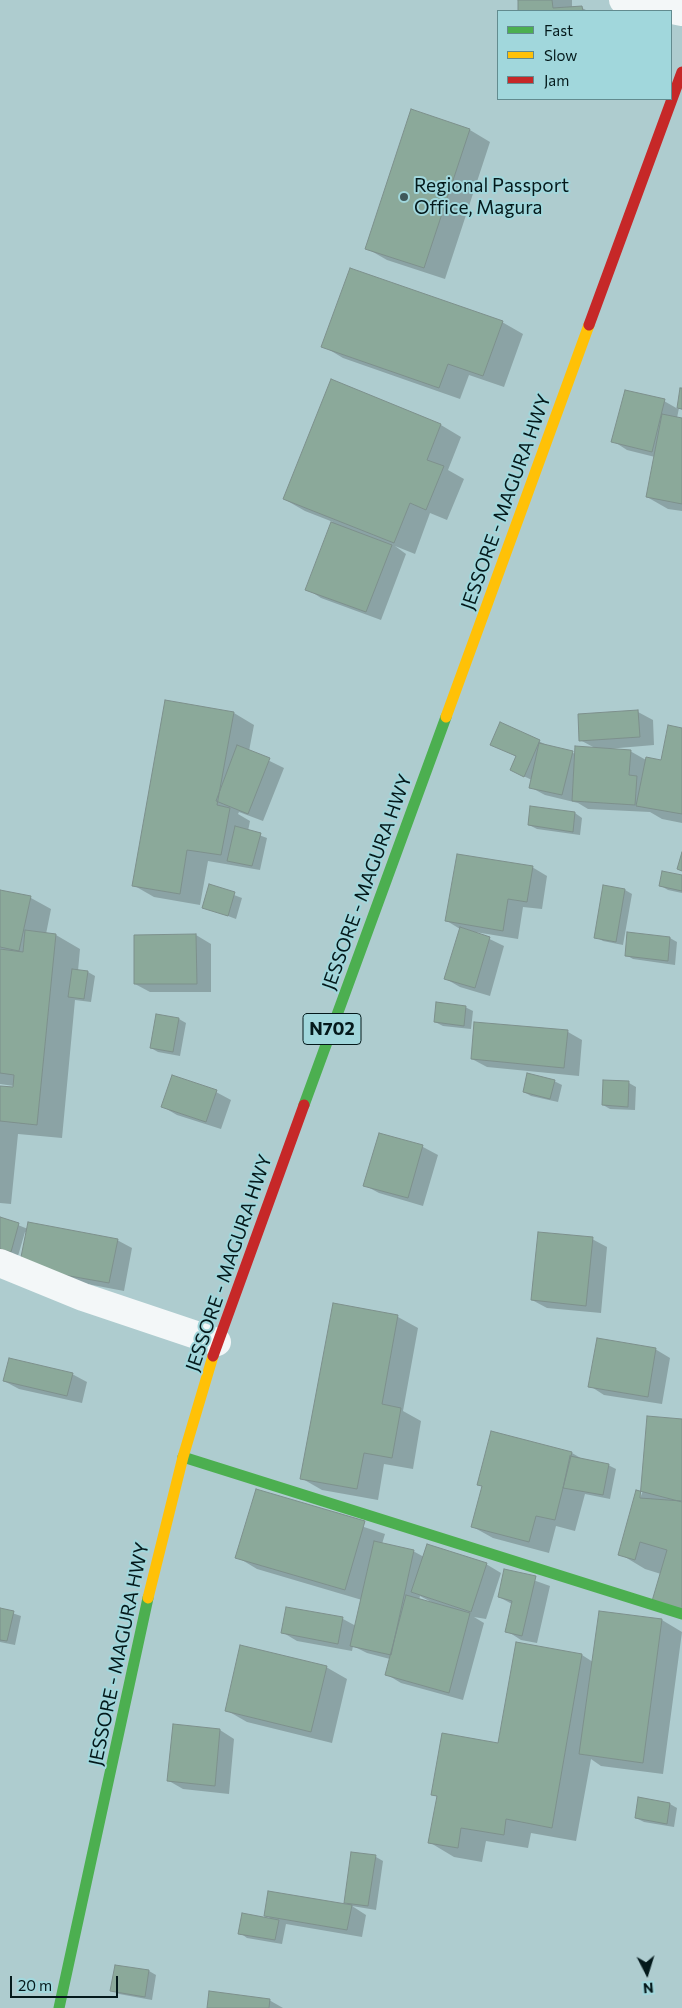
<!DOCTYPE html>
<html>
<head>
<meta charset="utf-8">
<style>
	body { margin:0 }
	#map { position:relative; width:682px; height:2008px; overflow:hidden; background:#aecccf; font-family:Commissioner,sans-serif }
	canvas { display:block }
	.legend { position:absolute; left:497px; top:10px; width:175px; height:90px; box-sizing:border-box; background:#a1d7dc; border:1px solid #628b8f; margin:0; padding:6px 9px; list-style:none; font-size:15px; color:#04191b }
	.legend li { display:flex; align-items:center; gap:10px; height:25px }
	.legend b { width:25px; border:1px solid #628b8f }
	.north { position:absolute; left:622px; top:1948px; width:50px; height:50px; -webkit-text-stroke:4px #a1d7dc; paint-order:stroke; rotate:175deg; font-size:14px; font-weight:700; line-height:20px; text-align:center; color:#04191b }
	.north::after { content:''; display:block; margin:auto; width:18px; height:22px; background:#04191b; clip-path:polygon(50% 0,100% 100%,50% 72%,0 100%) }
	.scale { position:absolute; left:10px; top:1976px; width:108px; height:22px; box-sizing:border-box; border:2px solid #04191b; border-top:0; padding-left:6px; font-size:15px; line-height:18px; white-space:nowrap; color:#04191b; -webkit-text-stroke:4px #a1d7dc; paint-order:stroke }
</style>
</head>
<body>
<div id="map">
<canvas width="682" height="2008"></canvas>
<ul class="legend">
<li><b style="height:6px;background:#4caf50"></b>Fast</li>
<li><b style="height:6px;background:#ffc107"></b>Slow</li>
<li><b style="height:6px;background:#c62828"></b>Jam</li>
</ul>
<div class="north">N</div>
<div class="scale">20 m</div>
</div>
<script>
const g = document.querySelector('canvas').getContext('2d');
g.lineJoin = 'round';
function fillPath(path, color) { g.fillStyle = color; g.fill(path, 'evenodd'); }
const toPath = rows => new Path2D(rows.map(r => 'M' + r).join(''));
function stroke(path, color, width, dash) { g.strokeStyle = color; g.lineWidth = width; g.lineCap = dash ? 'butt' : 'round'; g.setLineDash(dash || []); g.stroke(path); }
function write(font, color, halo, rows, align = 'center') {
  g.font = font + ' Commissioner,sans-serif'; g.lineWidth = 4; g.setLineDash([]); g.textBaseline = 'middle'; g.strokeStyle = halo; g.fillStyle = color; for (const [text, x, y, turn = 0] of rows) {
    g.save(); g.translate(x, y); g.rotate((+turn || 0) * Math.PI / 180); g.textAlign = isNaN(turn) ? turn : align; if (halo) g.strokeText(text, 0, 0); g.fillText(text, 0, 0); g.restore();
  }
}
fillPath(toPath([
	[519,0,572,0,572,8,582,8,588,11,520,11],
	[411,111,470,130,490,142,445,279,387,260,366,248],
	[502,322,523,334,504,387,469,375,460,399,343,358,323,346],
	[332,381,441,425,461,437,448,470,464,479,447,520,430,513,415,554,395,546,406,554,381,620,321,598,307,589,333,522,305,511,284,499],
	[681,389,682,410,679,408,677,418,682,419,682,511,668,509,647,497,655,457,627,450,613,441,664,401,678,409],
	[638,712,653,720,654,745,607,749,630,751,646,760,662,761,682,729,682,823,662,819,650,812,588,809,578,803,545,795,530,787,532,780,519,774,517,757,499,748,501,724,547,745,576,754,595,748,580,740],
	[234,713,254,725,249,751,284,768,263,821,239,812,238,814,250,821,248,831,267,838,260,870,208,861,200,905,154,897,133,885],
	[531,807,575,813,582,818,580,835,537,829,529,825],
	[532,867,547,876,542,909,523,907,518,939,475,932,504,946,490,996,460,987,446,979,460,929,447,921],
	[682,876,682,893,668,890,661,886],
	[210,886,242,898,236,919,204,907],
	[604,887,625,890,632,894,623,945,603,941,596,937],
	[0,891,31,898,51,909,46,934,56,935,80,949,78,971,88,972,95,976,91,1002,75,1000,62,1138,18,1134,11,1204,0,1203,0,1087,14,1089,14,1086,0,1084],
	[628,933,670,938,677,942,675,965,633,959,626,955],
	[196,935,211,944,211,992,150,992,135,984,135,936],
	[465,1007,473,1011,471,1029,443,1026,435,1022],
	[157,1015,179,1019,186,1023,180,1056,158,1052,151,1048],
	[568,1032,582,1040,579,1076,487,1067,472,1059],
	[554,1081,562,1085,558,1102,531,1096,524,1092],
	[629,1083,636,1087,635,1110,610,1109,603,1105],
	[216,1092,231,1100,221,1129,177,1115,163,1107],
	[379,1134,423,1147,438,1155,423,1206,379,1193,364,1185],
	[0,1218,28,1229,117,1240,132,1248,124,1291,35,1274,27,1233,25,1232,18,1256,0,1251],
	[592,1239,607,1247,601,1313,547,1308,532,1300],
	[334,1305,398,1317,418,1328,403,1411,421,1421,413,1469,384,1464,378,1500,322,1490,301,1478],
	[655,1349,670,1358,662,1404,604,1395,590,1386],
	[72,1374,87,1382,82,1403,19,1389,4,1381],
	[682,1420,682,1616,661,1574,645,1569,620,1554,642,1493],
	[492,1432,572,1453,584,1460,608,1465,616,1469,610,1499,585,1494,575,1531,556,1526,549,1553,493,1538,473,1527,483,1487,478,1484],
	[256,1491,385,1534,382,1544,413,1551,424,1557,486,1564,501,1573,486,1619,474,1617,484,1623,463,1700,401,1683,386,1674,390,1659,367,1653,353,1646,352,1651,297,1641,282,1632,343,1619,356,1626,362,1600,257,1569,237,1557],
	[420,1596,433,1603,419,1600],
	[505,1570,550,1586,537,1643,521,1640,507,1631,512,1604,499,1597],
	[0,1609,21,1616,15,1645,0,1642],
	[662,1620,682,1632,663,1774,601,1766,591,1759,576,1841,531,1833,528,1848,486,1841,482,1862,454,1857,429,1842,438,1797,432,1794,499,1744,517,1644,582,1655,593,1662],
	[326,1667,347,1679,332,1743,247,1722,226,1710],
	[220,1730,234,1739,229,1794,183,1789,169,1781],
	[639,1799,670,1804,677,1808,674,1827,644,1822,636,1818],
	[376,1857,383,1861,376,1910,352,1906,345,1902],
	[352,1906,366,1915,362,1937,286,1924,282,1944,247,1938,240,1933,273,1920,265,1915],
	[116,1966,149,1971,156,1975,152,2000,119,1994,112,1990],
	[269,2000,283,2008,208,2008]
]), '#0003');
const building = toPath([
	[518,0,552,0,553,8,582,6,583,11,518,11,518,0],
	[411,109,470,129,424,268,365,249,411,109],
	[350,268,503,321,483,376,448,364,439,388,321,347,350,268],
	[331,379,441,424,427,460,444,466,426,510,410,503,394,543,283,499,331,379],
	[680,388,682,388,682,409,677,408,680,388],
	[625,390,665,399,652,452,611,442,625,390],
	[662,414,682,418,682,504,646,497,662,414],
	[331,522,392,545,366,612,305,590,331,522],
	[165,700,234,712,217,805,230,808,221,855,187,850,180,894,132,886,165,700],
	[638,710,640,737,579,741,578,714,638,710],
	[500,722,540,740,524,777,510,770,516,756,490,745,500,722],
	[668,725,682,728,682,814,636,806,646,757,661,760,668,725],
	[539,743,573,751,562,795,529,788,539,743],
	[237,745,270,758,248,814,216,801,237,745],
	[575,746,631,750,629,775,637,776,635,805,572,801,575,746],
	[530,806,575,812,573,832,528,825,530,806],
	[235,826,261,833,252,866,227,861,235,826],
	[682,852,682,871,677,869,682,852],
	[457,854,533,866,527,902,508,899,503,931,445,921,457,854],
	[662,871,682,875,682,891,659,886,662,871],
	[209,884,235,892,228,916,202,908,209,884],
	[603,885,625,889,616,942,594,938,603,885],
	[0,890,31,896,19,951,0,947,0,890],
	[460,927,490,937,475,988,444,979,460,927],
	[25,930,56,934,37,1125,0,1121,0,1086,13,1087,14,1075,0,1073,0,949,23,952,25,930],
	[627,932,670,937,668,961,625,956,627,932],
	[196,934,197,984,134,984,134,935,196,934],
	[72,969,88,971,84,999,68,997,72,969],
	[436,1002,466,1006,464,1026,434,1022,436,1002],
	[156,1014,179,1018,173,1052,150,1048,156,1014],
	[474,1022,568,1030,564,1068,471,1059,474,1022],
	[527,1073,555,1080,550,1099,523,1092,527,1073],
	[172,1075,217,1090,206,1122,161,1107,172,1075],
	[603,1080,629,1081,628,1107,602,1105,603,1080],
	[379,1133,423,1145,408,1198,363,1186,379,1133],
	[0,1217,19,1223,11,1252,0,1249,0,1217],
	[28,1222,118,1239,109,1283,19,1267,28,1222],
	[538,1232,593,1237,586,1306,531,1300,538,1232],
	[333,1303,398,1315,382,1404,401,1408,392,1458,364,1453,357,1489,300,1479,333,1303],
	[597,1338,656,1348,648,1397,588,1387,597,1338],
	[9,1358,73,1373,67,1396,3,1381,9,1358],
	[647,1416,682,1419,682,1501,640,1498,647,1416],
	[491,1431,572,1452,555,1520,536,1516,529,1542,471,1527,482,1486,477,1485,491,1431],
	[570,1456,609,1464,603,1495,563,1488,570,1456],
	[256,1489,365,1521,345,1590,235,1558,256,1489],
	[636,1490,682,1502,682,1609,652,1601,667,1550,640,1542,635,1560,618,1555,636,1490],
	[374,1541,414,1550,391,1655,350,1646,374,1541],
	[427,1544,487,1563,471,1612,411,1592,427,1544],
	[504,1569,536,1576,522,1636,505,1632,512,1601,498,1597,504,1569],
	[406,1595,470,1613,449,1693,385,1675,406,1595],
	[286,1607,343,1617,338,1644,281,1633,286,1607],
	[0,1608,14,1611,7,1641,0,1640,0,1608],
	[599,1611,662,1619,643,1763,579,1754,599,1611],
	[516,1642,582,1654,552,1828,506,1819,504,1835,461,1828,458,1848,428,1843,437,1796,431,1795,442,1733,498,1743,516,1642],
	[240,1645,327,1666,311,1732,225,1711,240,1645],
	[173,1724,220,1729,215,1786,167,1781,173,1724],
	[638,1797,670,1803,667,1824,635,1818,638,1797],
	[351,1852,376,1855,368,1906,344,1903,351,1852],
	[268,1891,352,1905,347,1930,264,1916,268,1891],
	[242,1913,279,1920,275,1940,238,1934,242,1913],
	[115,1965,149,1970,145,1997,110,1991,115,1965],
	[209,1991,270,1999,269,2008,207,2008,209,1991]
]);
fillPath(building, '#8ba99a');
stroke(building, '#7d908c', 1);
stroke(toPath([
	[623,0,682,12],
	[0,1263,83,1297,217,1342]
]), '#f3f7f8', 28);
stroke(toPath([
	[304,1105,446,717],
	[183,1457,682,1614],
	[59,2008,148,1598]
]), '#4caf50', 11);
stroke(toPath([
	[446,717,589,325],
	[148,1598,183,1457,213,1356]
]), '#ffc107', 11);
stroke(toPath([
	[589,325,682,72],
	[213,1356,304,1105]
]), '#c62828', 11);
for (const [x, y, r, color] of [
	[404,197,5,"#3f585a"]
]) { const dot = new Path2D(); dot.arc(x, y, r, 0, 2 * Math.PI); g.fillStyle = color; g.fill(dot); stroke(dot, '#a1d7dc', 2); }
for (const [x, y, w] of [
	[332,1029,58]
]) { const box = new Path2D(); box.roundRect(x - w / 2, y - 15.5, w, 31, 4); g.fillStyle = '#a1d7dc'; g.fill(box); stroke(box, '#04191b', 1); }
write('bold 18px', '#04191b', null, [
	["N702",332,1029]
]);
write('19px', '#04191b', '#a1d7dc', [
	["Regional Passport",414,186],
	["Office, Magura",414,208]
], 'left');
write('19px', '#04191b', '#a1d7dc', [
	["JESSORE - MAGURA HWY",506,502,-70],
	["JESSORE - MAGURA HWY",367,882,-70],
	["JESSORE - MAGURA HWY",229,1263,-71],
	["JESSORE - MAGURA HWY",119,1654,-78]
]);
</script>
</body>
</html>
